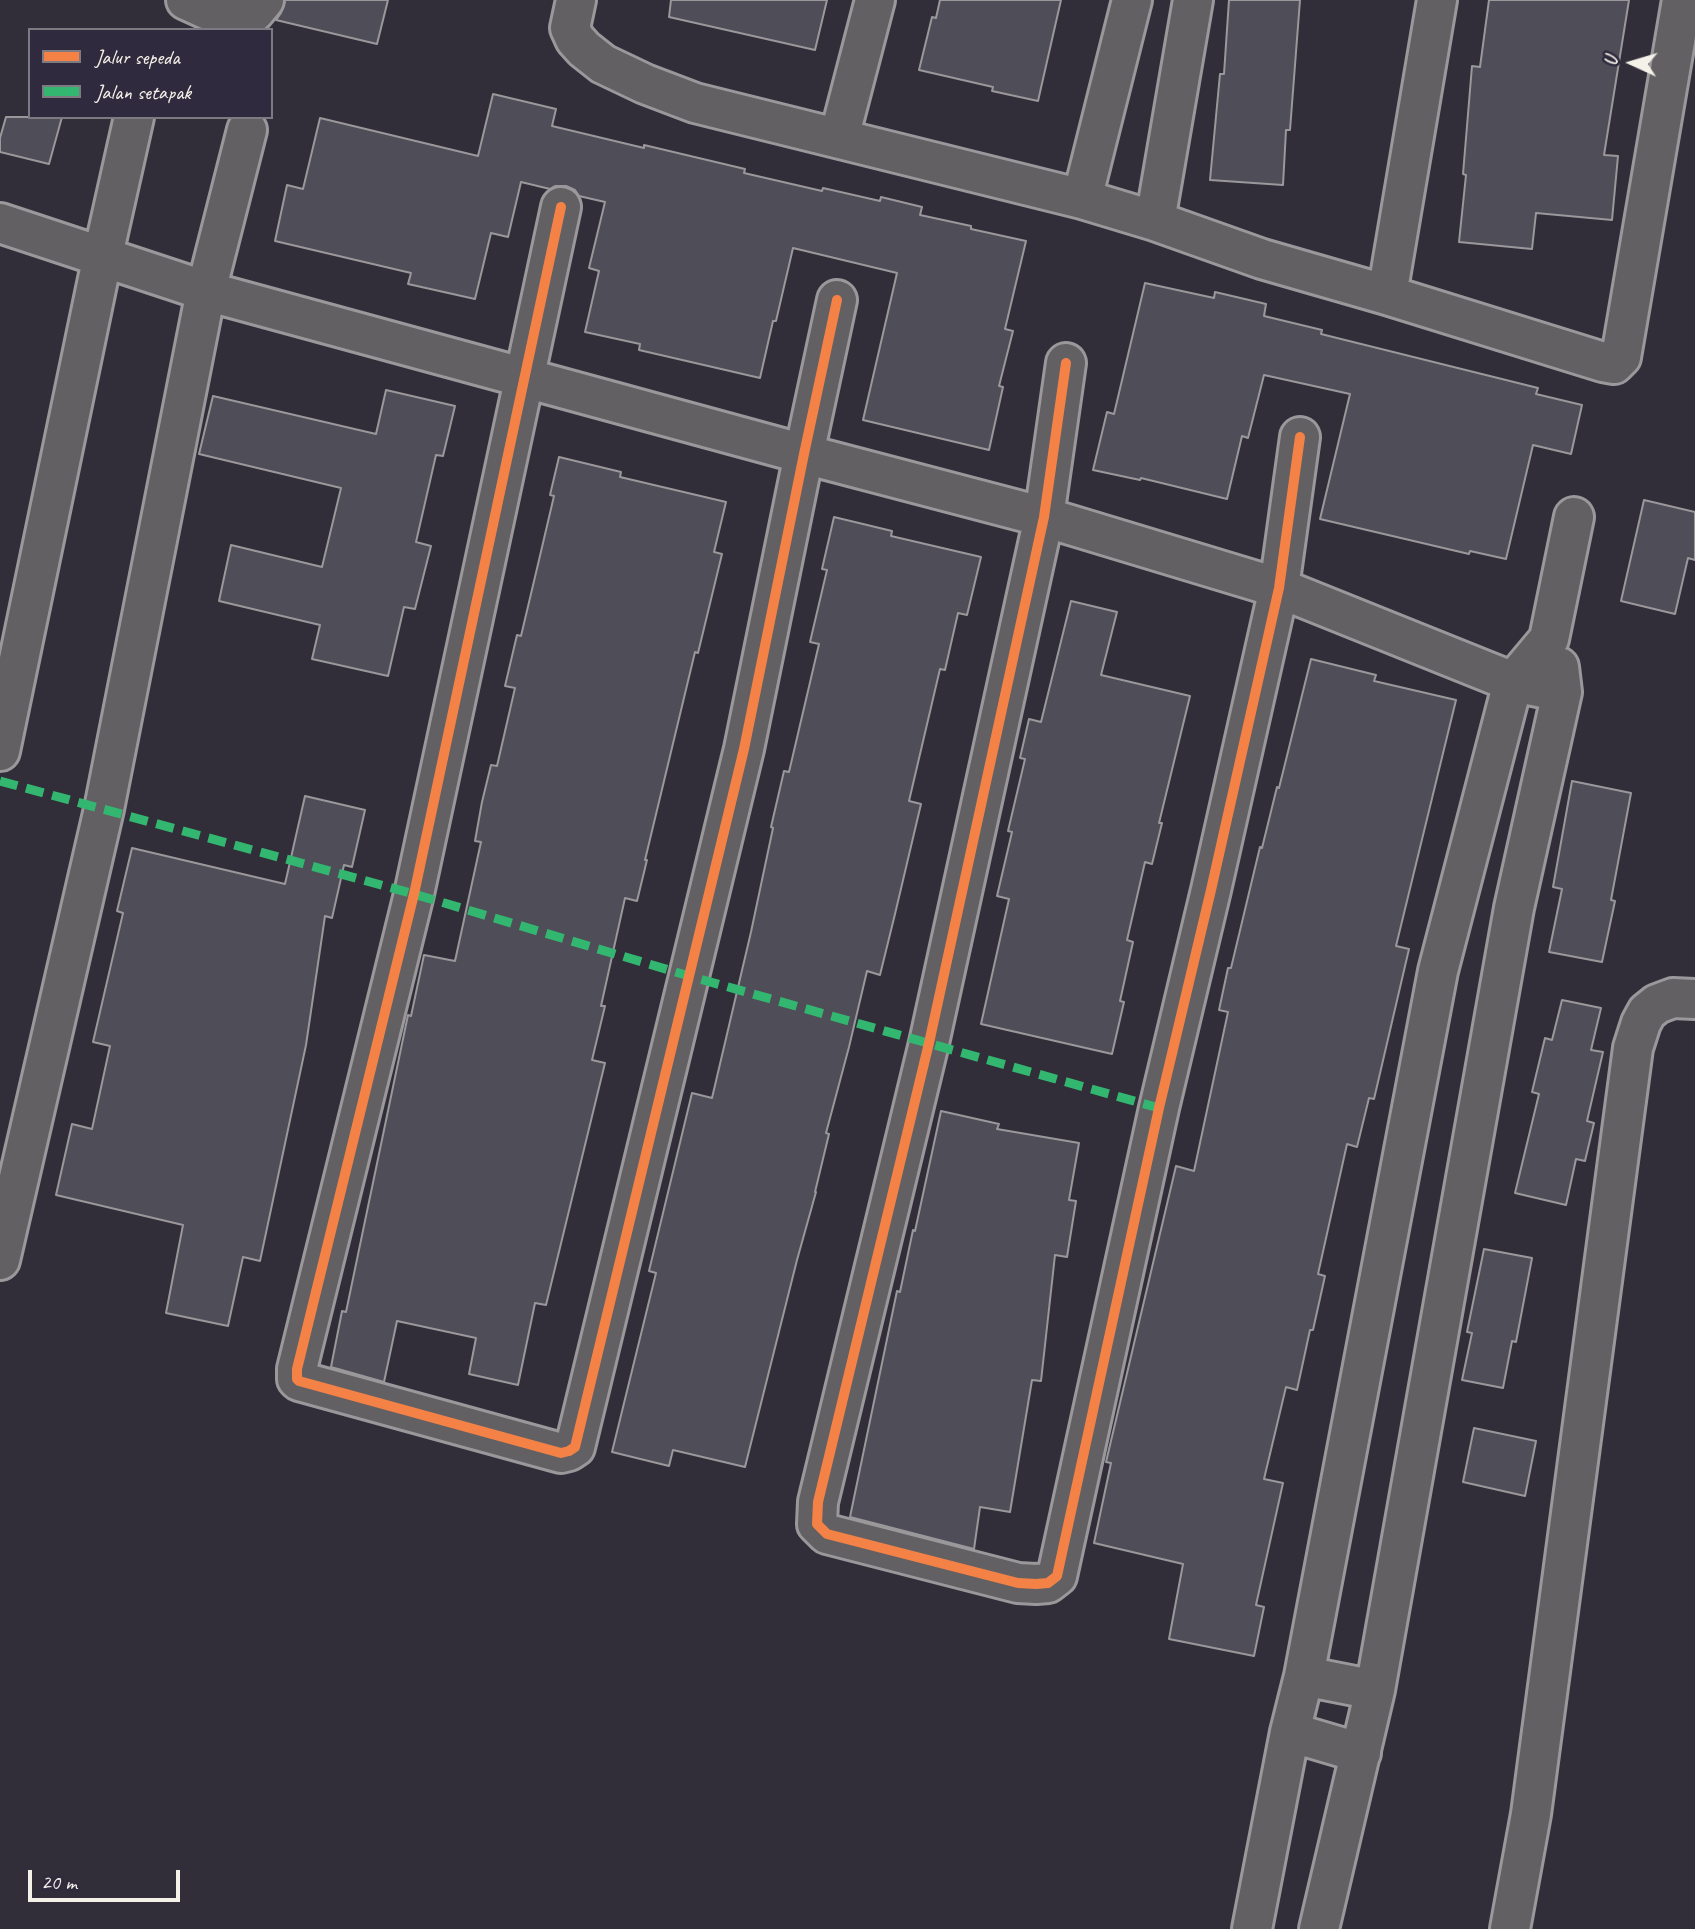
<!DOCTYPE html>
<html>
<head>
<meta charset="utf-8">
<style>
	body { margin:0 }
	#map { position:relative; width:1695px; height:1929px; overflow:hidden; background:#312e39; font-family:Caveat,sans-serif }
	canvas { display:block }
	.legend { position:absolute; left:28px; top:28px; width:245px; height:91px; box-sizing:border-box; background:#2f2a3d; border:2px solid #7e7a81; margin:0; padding:9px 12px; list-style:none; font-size:21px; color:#f4f1e8 }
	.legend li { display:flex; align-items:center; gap:14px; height:35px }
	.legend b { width:35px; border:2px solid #7e7a81 }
	.north { position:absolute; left:1597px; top:28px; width:70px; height:70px; -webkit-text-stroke:5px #2f2a3d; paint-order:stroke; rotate:274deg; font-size:19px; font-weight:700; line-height:28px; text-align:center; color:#f4f1e8 }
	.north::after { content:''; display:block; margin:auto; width:24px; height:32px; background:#f4f1e8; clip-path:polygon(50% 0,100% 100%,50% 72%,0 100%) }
	.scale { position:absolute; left:28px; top:1870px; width:152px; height:32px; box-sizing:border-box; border:4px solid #f4f1e8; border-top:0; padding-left:9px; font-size:21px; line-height:24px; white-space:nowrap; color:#f4f1e8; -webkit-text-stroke:5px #2f2a3d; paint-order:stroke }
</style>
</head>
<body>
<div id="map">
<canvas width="1695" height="1929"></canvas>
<ul class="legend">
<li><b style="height:9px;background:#f48246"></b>Jalur sepeda</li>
<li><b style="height:9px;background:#33b770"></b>Jalan setapak</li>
</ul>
<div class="north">U</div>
<div class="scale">20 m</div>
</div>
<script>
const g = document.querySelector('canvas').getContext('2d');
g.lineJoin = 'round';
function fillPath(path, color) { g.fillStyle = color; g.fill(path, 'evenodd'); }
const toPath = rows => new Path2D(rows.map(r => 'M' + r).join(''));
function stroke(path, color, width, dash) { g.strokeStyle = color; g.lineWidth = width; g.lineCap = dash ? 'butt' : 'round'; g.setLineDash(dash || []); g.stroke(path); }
const building = toPath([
	[285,0,388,0,377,44,276,20,281,13,285,0],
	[671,0,827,0,815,50,669,17,671,0],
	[940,0,1061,0,1038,101,992,91,993,87,919,70,932,17,936,18,940,0],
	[1229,0,1300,0,1290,130,1286,130,1283,185,1210,180,1220,74,1224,74,1229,0],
	[1489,0,1629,0,1604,155,1618,156,1612,220,1536,213,1532,249,1459,242,1466,175,1463,174,1472,66,1480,67,1489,0],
	[493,94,556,109,552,126,644,148,644,145,745,169,744,173,822,191,823,188,880,201,881,197,922,207,920,215,971,226,971,229,1026,241,1005,329,1013,331,999,386,1003,387,989,450,863,420,897,273,793,248,776,321,773,321,760,378,639,350,640,344,585,332,599,271,589,268,605,202,579,196,575,190,566,186,555,186,550,189,521,182,508,237,491,233,475,299,408,284,411,273,275,241,287,185,303,189,320,118,478,156,493,94],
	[6,117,62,117,49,164,0,152,0,138,6,117],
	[1145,283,1214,298,1215,292,1266,304,1264,316,1322,330,1321,334,1538,388,1536,394,1582,405,1571,454,1533,445,1506,559,1470,551,1469,554,1320,519,1350,394,1264,375,1248,438,1242,436,1227,499,1141,478,1140,480,1093,470,1107,412,1114,414,1145,283],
	[386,390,455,406,443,456,436,455,416,542,431,546,415,609,404,607,388,676,312,659,320,625,219,601,231,545,322,567,341,488,199,454,213,396,376,434,386,390],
	[559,457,621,472,620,477,726,502,714,552,722,554,698,653,695,652,645,860,647,860,637,901,625,898,601,1006,605,1006,592,1060,605,1063,546,1305,535,1303,518,1385,469,1374,476,1338,397,1321,384,1382,331,1367,342,1311,346,1312,408,1015,411,1016,424,955,455,961,481,842,475,841,482,802,491,765,497,766,515,688,505,686,517,635,521,636,539,560,554,496,550,495,559,457],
	[1644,500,1695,512,1695,560,1688,558,1675,614,1621,601,1644,500],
	[834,517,892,531,891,536,981,557,967,615,958,613,945,670,940,669,909,801,921,804,895,914,880,975,867,971,849,1047,826,1133,829,1134,815,1192,816,1192,797,1260,745,1467,673,1450,669,1466,612,1452,656,1273,649,1271,692,1093,712,1098,751,932,773,828,771,827,784,771,789,772,819,644,810,642,827,570,822,569,834,517],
	[1071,601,1117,612,1101,675,1190,696,1159,823,1162,823,1152,864,1145,862,1127,940,1133,942,1120,1001,1124,1002,1112,1054,981,1024,1009,899,997,896,1012,832,1008,831,1025,759,1020,758,1029,719,1041,722,1071,601],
	[1311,659,1376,675,1374,681,1456,700,1396,946,1409,949,1374,1099,1369,1098,1357,1147,1347,1144,1318,1274,1325,1276,1313,1330,1310,1330,1297,1390,1286,1387,1264,1479,1283,1483,1256,1605,1264,1607,1254,1656,1169,1639,1183,1564,1094,1543,1111,1463,1106,1462,1176,1166,1194,1171,1228,1012,1219,1010,1228,968,1231,968,1260,847,1262,848,1277,787,1279,788,1311,659],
	[1572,781,1631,793,1611,900,1615,901,1602,962,1549,952,1562,889,1553,887,1572,781],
	[305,796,365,810,352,867,344,865,332,918,325,916,306,1045,260,1261,243,1257,228,1326,166,1313,183,1225,56,1195,72,1124,92,1129,110,1046,93,1042,123,913,117,911,132,848,285,884,305,796],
	[1562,1000,1601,1008,1591,1050,1603,1052,1587,1121,1594,1123,1585,1161,1576,1159,1566,1205,1515,1193,1539,1094,1532,1092,1545,1038,1552,1040,1562,1000],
	[941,1111,999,1124,997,1129,1079,1143,1069,1200,1076,1201,1067,1257,1055,1255,1041,1381,1032,1380,1010,1512,980,1507,974,1549,850,1517,897,1291,900,1292,913,1230,915,1231,941,1111],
	[1484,1249,1532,1258,1516,1342,1512,1341,1503,1388,1462,1380,1472,1333,1467,1332,1484,1249],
	[1474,1428,1536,1441,1525,1496,1463,1482,1474,1428]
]);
fillPath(building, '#4e4d58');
stroke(building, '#9a989b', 2);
const street = toPath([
	[186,0,208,10,230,15,245,15,254,12,264,0],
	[576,0,570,28,575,39,584,49,603,64,645,84,695,103,1082,199,1155,221,1262,259,1387,295,1603,362,1614,364,1621,357,1682,0],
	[839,138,875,0],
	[1082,199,1132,0],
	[561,207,414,894,297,1369,297,1379,299,1381,561,1453,569,1451,575,1447,744,749,804,454,837,300],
	[1155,221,1193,0],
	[0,223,206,291,804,454,1044,517,1279,588,1513,682,1562,692],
	[1387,295,1437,0],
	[1066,363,1044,517,929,1043,818,1502,817,1524,827,1534,1018,1583,1036,1584,1048,1583,1057,1576,1159,1108,1211,890,1279,588,1300,437],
	[0,751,103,255,134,117],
	[0,1260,104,809,206,291,247,130],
	[1304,1676,1375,1690],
	[1290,1732,1361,1753],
	[1252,1929,1290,1732,1304,1676,1438,971,1513,682,1549,639,1574,517],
	[1319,1929,1375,1690,1514,908,1562,692,1559,667],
	[1510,1929,1531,1814,1633,1048,1641,1023,1647,1012,1657,1004,1673,998,1695,999]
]);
stroke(street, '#9a989b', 44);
stroke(street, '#626063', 38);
stroke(toPath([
	[0,781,414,894,689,976,1159,1108]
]), '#33b770', 9, [18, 9]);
stroke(toPath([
	[561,207,414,894,297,1369,297,1379,299,1381,561,1453,569,1451,575,1447,744,749,804,454,837,300],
	[1066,363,1044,517,929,1043,818,1502,817,1524,827,1534,1018,1583,1036,1584,1048,1583,1057,1576,1159,1108,1211,890,1279,588,1300,437]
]), '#f48246', 10);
</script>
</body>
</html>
